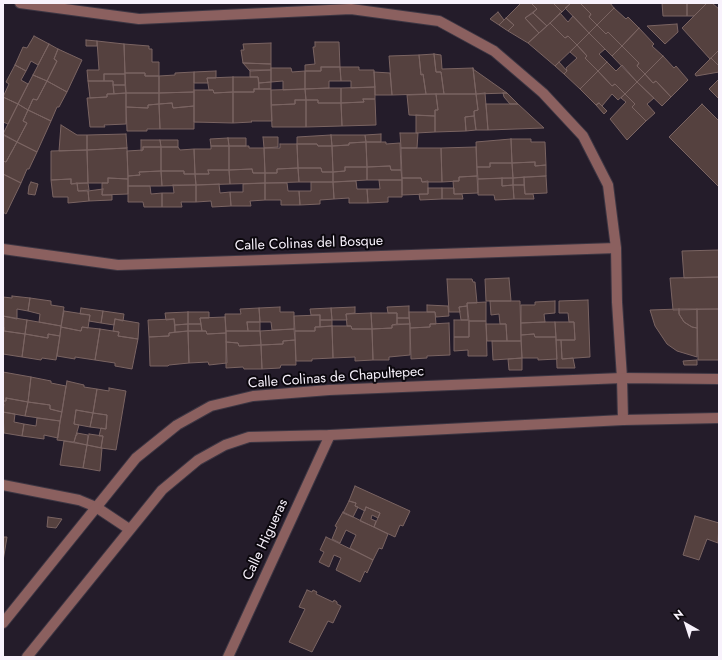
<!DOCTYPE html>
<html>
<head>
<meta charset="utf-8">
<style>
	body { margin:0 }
	#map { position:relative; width:722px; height:660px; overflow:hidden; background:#241c2a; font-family:Jost,sans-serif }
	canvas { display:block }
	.frame { position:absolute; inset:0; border:4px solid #f8f2fc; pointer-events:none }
	.north { position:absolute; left:666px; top:604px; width:40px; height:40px; -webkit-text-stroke:3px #0c080e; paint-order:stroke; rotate:321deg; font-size:11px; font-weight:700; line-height:16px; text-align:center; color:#f8f2fc }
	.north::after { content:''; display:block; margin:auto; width:14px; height:18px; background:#f8f2fc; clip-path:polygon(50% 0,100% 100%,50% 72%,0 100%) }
</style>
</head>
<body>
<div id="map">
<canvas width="722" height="660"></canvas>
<div class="frame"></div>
<div class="north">N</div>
</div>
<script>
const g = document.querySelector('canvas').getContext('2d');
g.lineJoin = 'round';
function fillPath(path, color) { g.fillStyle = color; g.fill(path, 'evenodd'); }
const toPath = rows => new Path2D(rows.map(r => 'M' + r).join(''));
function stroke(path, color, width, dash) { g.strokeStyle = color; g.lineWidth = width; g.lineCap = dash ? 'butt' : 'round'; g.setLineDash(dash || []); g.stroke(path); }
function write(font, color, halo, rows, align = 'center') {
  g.font = font + ' Jost,sans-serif'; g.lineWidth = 4; g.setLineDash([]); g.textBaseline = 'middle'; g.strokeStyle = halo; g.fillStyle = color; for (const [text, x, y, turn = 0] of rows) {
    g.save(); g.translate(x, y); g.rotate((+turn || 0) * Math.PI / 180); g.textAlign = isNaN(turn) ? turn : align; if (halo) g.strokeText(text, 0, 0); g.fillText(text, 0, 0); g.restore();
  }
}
const building = toPath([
	[521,3,531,3,537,9,525,18,539,33,528,43,508,31,514,25,506,18,521,3],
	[531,3,553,3,562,12,547,26,533,13,537,9,531,3],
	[553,3,571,3,562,12,553,3],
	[571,3,580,3,591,14,589,17,597,25,589,33,565,8,571,3],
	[580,3,610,3,614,8,597,25,589,17,591,14,580,3],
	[662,3,687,3,687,16,663,16,662,3],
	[687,3,707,3,694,16,687,16,687,3],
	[707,3,712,3,719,9,719,50,710,59,682,28,707,3],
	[614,8,626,19,628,17,639,28,622,46,608,32,606,34,597,25,614,8],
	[498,12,504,20,499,25,490,19,498,12],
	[533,13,547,26,539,33,525,18,533,13],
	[560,13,568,22,573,16,589,33,577,45,568,36,565,38,550,23,560,13],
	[506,18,514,25,508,31,499,25,506,18],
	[550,23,565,38,568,36,577,45,555,66,528,43,550,23],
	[677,24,678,32,665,44,647,26,677,24],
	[597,25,606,34,608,32,622,46,612,56,589,33,597,25],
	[639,28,654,44,652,46,663,56,645,74,637,66,639,63,622,46,639,28],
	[589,33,605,49,599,54,607,62,598,71,585,58,587,56,577,45,589,33],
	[34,36,49,44,38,65,31,61,26,71,15,65,23,47,27,48,34,36],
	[86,40,97,41,97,46,86,46,86,40],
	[97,41,124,44,125,74,104,74,104,81,88,81,87,70,99,70,97,41],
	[315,42,339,42,340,67,321,67,321,71,305,71,305,65,315,64,313,47,315,47,315,42],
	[271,43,271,64,243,63,241,50,244,50,243,44,271,43],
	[49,44,58,49,54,59,57,61,47,81,33,75,49,44],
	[124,44,149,46,149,49,152,49,152,62,159,62,159,76,145,76,145,73,125,73,124,44],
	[577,45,587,56,585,58,598,71,580,89,564,74,567,71,566,68,577,58,570,52,577,45],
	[622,46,639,63,637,66,645,74,637,82,612,56,622,46],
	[58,49,82,60,67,92,47,81,57,61,54,59,58,49],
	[719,50,719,66,711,58,719,50],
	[434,54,441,55,442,69,473,68,476,94,444,94,441,72,436,72,434,54],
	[434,54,436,72,441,72,444,94,426,94,423,74,421,75,419,55,434,54],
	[419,55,421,75,423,74,426,94,392,95,389,56,419,55],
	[663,56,674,68,676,66,688,80,671,97,656,81,653,83,645,74,663,56],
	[711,58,719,66,719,72,696,76,695,74,711,58],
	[559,62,567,71,564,74,555,66,559,62],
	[607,62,616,71,622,65,637,82,625,94,615,84,612,86,598,71,607,62],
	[243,63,271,64,271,70,250,71,243,63],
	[15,65,26,71,21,80,28,84,18,104,3,97,9,84,6,82,15,65],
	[321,67,340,67,341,81,329,81,329,88,305,89,305,71,321,71,321,67],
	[340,67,359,67,359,70,374,70,375,87,351,88,351,81,341,81,340,67],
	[271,68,291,68,292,72,305,71,305,89,283,90,283,81,271,82,271,68],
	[473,68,473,69,507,93,476,94,473,68],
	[250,70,271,70,271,82,259,83,258,77,250,77,250,70],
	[216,71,216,78,207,78,208,83,194,83,194,72,216,71],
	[598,71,612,86,615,84,625,94,618,100,612,94,602,106,599,103,596,105,580,89,598,71],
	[194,72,194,92,159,93,159,76,175,75,175,73,194,72],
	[374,72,390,73,392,95,375,95,374,72],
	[125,73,145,73,145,76,159,76,159,93,126,93,125,73],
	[104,74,125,74,125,85,113,85,113,81,104,81,104,74],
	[645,74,653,83,656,81,671,97,662,106,637,82,645,74],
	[33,75,47,81,37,100,33,99,28,110,18,104,33,75],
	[233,77,258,77,259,89,254,89,254,92,233,92,233,77],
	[233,77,233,92,214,93,213,90,209,90,207,78,233,77],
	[719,79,719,99,709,89,719,79],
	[47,81,67,92,59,107,57,107,51,121,28,110,33,99,37,100,47,81],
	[88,81,113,81,114,94,107,94,107,97,90,98,88,81],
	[271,82,271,89,259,89,259,83,271,82],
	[637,82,654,98,647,104,655,113,646,121,632,107,635,104,625,94,637,82],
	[113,85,125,85,126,93,114,94,113,85],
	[375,87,375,99,363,99,364,102,341,103,341,88,375,87],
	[329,88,341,88,341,103,318,103,318,100,306,100,305,89,329,88],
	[254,89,271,89,272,121,251,121,252,122,233,123,233,92,254,92,254,89],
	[305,89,306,100,295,100,295,104,271,105,271,90,305,89],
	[194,90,213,90,214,93,233,92,233,123,194,122,194,90],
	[194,92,194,106,173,108,172,103,159,104,159,93,194,92],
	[126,93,159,93,159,104,148,105,148,108,126,107,126,93],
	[126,93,126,124,104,125,105,127,90,127,87,98,107,97,107,94,126,93],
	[485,93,488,130,476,130,474,111,478,110,476,94,485,93],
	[503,93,507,93,518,104,510,104,504,97,503,93],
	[436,94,476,94,478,110,474,111,474,116,465,117,466,131,435,132,435,110,438,110,436,94],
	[436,94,438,110,435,110,435,116,409,115,407,95,436,94],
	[625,94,635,104,632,107,646,121,627,140,610,119,626,102,621,98,625,94],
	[3,97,18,104,8,124,3,122,3,97],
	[363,99,375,99,376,125,342,126,341,103,364,102,363,99],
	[295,100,306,100,306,127,272,127,271,105,295,104,295,100],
	[306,100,318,100,318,103,341,103,342,126,306,127,306,100],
	[172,103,173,108,194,106,194,129,160,129,159,104,172,103],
	[599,103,607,111,604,114,596,105,599,103],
	[18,104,28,110,23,121,27,123,17,142,3,134,18,104],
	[159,104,160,129,147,129,147,131,127,131,126,107,148,108,148,105,159,104],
	[486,104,518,104,544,128,488,130,486,104],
	[702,104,719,121,719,187,669,137,702,104],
	[28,110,51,121,37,152,17,142,27,123,23,121,28,110],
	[416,115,435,116,435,132,416,133,416,115],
	[474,116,476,130,466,131,465,117,474,116],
	[61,125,77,135,87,135,87,150,59,151,61,125],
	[400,133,418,133,417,148,401,148,400,133],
	[126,134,127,148,87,150,87,135,126,134],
	[381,134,381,142,366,142,365,135,381,134],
	[3,135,17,142,6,162,3,161,3,135],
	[331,135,365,135,366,142,349,143,349,145,332,146,331,135],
	[331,135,332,146,318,146,317,144,297,144,297,137,331,135],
	[263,137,278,137,278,147,264,148,263,137],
	[228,138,246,138,246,146,229,146,228,138],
	[228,138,229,146,211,146,210,139,228,138],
	[511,139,531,139,531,142,545,142,546,165,535,166,535,162,512,163,511,139],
	[511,139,512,163,490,163,490,167,477,167,476,142,511,139],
	[141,140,160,140,161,147,143,147,143,150,141,151,141,140],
	[160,140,178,140,178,147,161,147,160,140],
	[17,142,37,152,29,169,27,169,21,183,3,174,3,161,6,162,17,142],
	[366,142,386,142,386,144,400,143,401,170,391,170,390,166,367,167,366,142],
	[366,142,367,167,345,167,345,171,333,172,332,146,349,145,349,143,366,142],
	[280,144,297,144,298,168,277,169,277,173,265,173,264,148,280,148,280,144],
	[297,144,317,144,318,146,332,146,333,172,322,172,321,168,298,168,297,144],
	[211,146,229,146,229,170,208,170,209,174,195,174,194,149,211,149,211,146],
	[229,146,249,146,249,148,264,148,265,173,253,173,252,169,229,170,229,146],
	[143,147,161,147,161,171,139,172,140,175,128,176,127,151,143,150,143,147],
	[161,147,178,147,180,150,194,149,195,174,184,174,184,171,161,171,161,147],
	[476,147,477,176,459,177,459,181,442,182,441,148,476,147],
	[127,148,128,179,108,178,108,183,88,183,87,150,127,148],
	[401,148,441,148,442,182,422,182,421,178,402,178,401,148],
	[87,150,88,183,71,184,71,179,51,180,51,151,87,150],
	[535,162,535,166,546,165,546,176,513,178,512,163,535,162],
	[490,163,512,163,513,178,478,179,477,167,490,167,490,163],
	[390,166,391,170,401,170,402,180,367,180,367,167,390,166],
	[345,167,367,167,367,180,333,182,333,172,345,171,345,167],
	[298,168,299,182,265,183,265,173,277,173,277,169,298,168],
	[298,168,321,168,322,172,333,172,333,182,299,182,298,168],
	[252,169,253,173,265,173,265,183,230,184,229,170,252,169],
	[208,170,229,170,230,184,196,185,195,174,209,174,208,170],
	[161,171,162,186,128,186,128,176,140,175,139,172,161,171],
	[161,171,184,171,184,174,195,174,196,185,162,186,161,171],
	[3,174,21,183,6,214,3,212,3,174],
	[477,176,478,193,454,194,453,181,459,181,459,177,477,176],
	[546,176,547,193,525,194,524,177,546,176],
	[524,177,524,185,513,185,513,178,524,177],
	[108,178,128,179,128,194,102,195,102,183,108,183,108,178],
	[402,178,421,178,422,182,428,181,428,194,402,195,402,178],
	[502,178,513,178,513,185,502,186,502,178],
	[502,178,502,186,513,185,514,199,495,200,494,195,478,195,478,179,502,178],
	[71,179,71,184,77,183,78,191,88,191,89,201,68,203,68,197,53,197,51,180,71,179],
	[379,180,402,180,402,197,388,197,388,202,368,203,367,189,380,189,379,180],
	[356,181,357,189,367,189,368,203,349,203,349,198,334,199,333,182,356,181],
	[31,182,38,184,35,195,28,194,29,186,31,182],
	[311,182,333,182,334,199,320,200,320,204,300,205,299,191,311,191,311,182],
	[77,183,88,183,89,190,78,191,77,183],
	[265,183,287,183,288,191,299,191,300,205,281,205,281,200,265,200,265,183],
	[265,183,265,200,250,201,251,206,231,206,230,192,243,192,243,184,265,183],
	[219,184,220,193,230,192,231,206,212,207,211,201,196,202,196,185,219,184],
	[173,185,196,185,196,202,181,202,182,207,162,207,162,193,174,193,173,185],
	[513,185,524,185,525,194,533,194,534,199,514,199,513,185],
	[128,186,150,186,151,194,162,193,162,207,144,207,143,202,128,202,128,186],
	[428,188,442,188,442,199,420,200,419,194,428,194,428,188],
	[442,188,454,188,454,194,462,194,463,199,442,199,442,188],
	[103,189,102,195,112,195,112,200,89,201,88,191,103,189],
	[719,250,719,277,684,278,682,251,719,250],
	[719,277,719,309,673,310,670,278,719,277],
	[509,278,511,301,486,301,485,279,509,278],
	[447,279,472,279,473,282,475,282,477,303,467,303,467,306,459,307,460,312,449,312,447,279],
	[12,296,30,298,28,311,17,309,17,319,3,316,3,297,12,298,12,296],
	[30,298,51,301,51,305,64,307,61,326,39,322,40,314,28,311,30,298],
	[588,300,590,357,562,359,561,340,575,340,574,322,569,322,568,313,559,313,559,301,588,300],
	[490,301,520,301,521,341,507,341,506,324,500,324,499,314,491,315,490,301],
	[555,301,555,313,544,314,545,322,521,323,521,305,535,305,535,302,555,301],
	[486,302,486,321,469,321,467,303,486,302],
	[427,305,448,306,449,316,436,317,435,312,427,312,427,305],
	[409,306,409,318,397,318,397,313,388,313,387,307,409,306],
	[467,306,468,320,461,320,459,307,467,306],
	[280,307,280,312,294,312,294,329,272,330,271,322,260,322,259,308,280,307],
	[355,307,355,313,346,314,347,320,332,320,331,308,355,307],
	[81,308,103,311,101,323,89,321,90,315,80,314,81,308],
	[259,308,260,322,247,322,248,331,226,331,225,314,241,314,240,309,259,308],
	[331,308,332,320,320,320,320,315,311,315,310,309,331,308],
	[679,309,697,309,697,328,692,327,684,322,679,314,679,309],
	[679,309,679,314,684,322,692,327,697,328,697,357,677,351,667,344,655,326,650,310,679,309],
	[697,309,719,309,719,360,698,360,697,309],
	[64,311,90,315,88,328,82,327,81,331,61,327,64,311],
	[103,311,124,314,123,321,115,319,114,325,101,323,103,311],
	[188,312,209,312,209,318,200,318,201,324,188,324,188,312],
	[188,312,188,324,175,325,174,319,166,320,165,313,188,312],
	[409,312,435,312,436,324,430,324,430,327,410,328,409,312],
	[371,313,397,313,397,324,392,325,392,328,372,329,371,313],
	[371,313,372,329,352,329,351,326,347,326,346,314,371,313],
	[320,315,320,327,315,327,315,331,295,331,294,316,320,315],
	[3,316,27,320,25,334,4,331,4,318,3,318,3,316],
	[225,317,226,333,207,334,206,331,202,331,200,318,225,317],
	[397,318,409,318,410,324,397,324,397,318],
	[115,319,139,323,138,339,118,336,119,332,113,331,115,319],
	[174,319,175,332,169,333,169,336,149,337,148,320,174,319],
	[27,320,61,326,60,336,48,334,48,338,25,334,27,320],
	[320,320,332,320,332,326,320,327,320,320],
	[454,320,469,320,469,337,454,337,454,320],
	[469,321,486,321,487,356,468,356,468,350,454,351,454,337,469,337,469,321],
	[247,322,260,322,260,331,248,331,247,322],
	[545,322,555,322,556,337,535,337,534,334,521,335,521,323,545,322],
	[555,322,574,322,575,340,556,340,555,322],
	[449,323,450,355,427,356,427,358,411,359,410,328,430,327,430,324,449,323],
	[188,324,201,324,202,331,188,331,188,324],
	[188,324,188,331,175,332,175,325,188,324],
	[410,324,410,355,389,357,389,360,373,360,372,329,392,328,392,325,410,324],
	[486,324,506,324,507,341,487,341,486,324],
	[332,326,351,326,352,329,372,329,373,360,355,361,355,357,333,358,332,326],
	[332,326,333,358,312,359,312,361,296,361,295,331,315,331,315,327,332,326],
	[3,327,4,327,4,331,25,334,22,357,3,354,3,327],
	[61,327,81,331,82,327,100,329,95,360,75,357,75,359,57,356,61,327],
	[100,329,119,332,118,336,138,339,132,369,115,366,115,363,95,360,100,329],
	[294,329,295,340,283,341,283,344,261,345,260,331,294,329],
	[188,331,206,331,207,334,226,333,227,363,209,365,208,362,189,363,188,331],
	[188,331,189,363,169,365,168,366,150,366,149,337,169,336,169,333,188,331],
	[226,331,260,331,261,345,239,346,238,343,226,342,226,331],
	[25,334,48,338,48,334,60,336,56,360,42,358,41,360,22,357,25,334],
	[534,334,535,337,556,337,557,359,538,360,538,358,522,358,521,335,534,334],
	[295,340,296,365,281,365,280,368,262,369,261,345,283,344,283,341,295,340],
	[556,340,561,340,562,359,573,358,575,368,557,368,556,340],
	[492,341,521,341,522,358,493,360,492,341],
	[226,342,238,343,239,346,261,345,262,369,244,369,243,367,226,368,226,342],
	[522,358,522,370,509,370,508,359,522,358],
	[697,360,697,365,684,365,683,361,697,360],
	[3,372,31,377,28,402,6,398,6,401,3,401,3,372],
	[31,377,51,381,51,383,66,386,62,412,50,409,50,405,28,402,31,377],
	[67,381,84,385,84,387,97,389,93,413,76,410,74,424,79,425,74,442,57,440,67,381],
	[109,388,126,391,116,450,101,448,103,436,99,436,101,428,106,429,107,415,93,413,97,389,109,391,109,388],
	[6,398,28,402,25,416,3,412,4,404,3,404,3,401,6,401,6,398],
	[28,402,50,405,50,409,62,412,60,421,25,416,28,402],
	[76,410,93,413,90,427,74,424,76,410],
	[3,412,15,414,14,422,24,424,22,436,4,433,3,412],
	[93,413,107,415,106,429,90,427,93,413],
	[37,418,60,421,58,438,44,435,44,439,22,436,24,424,36,426,37,418],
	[77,433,88,435,87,445,74,442,76,435,77,435,77,433],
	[89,434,103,436,101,448,87,445,89,434],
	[64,441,87,445,83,468,60,465,64,441],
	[87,445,102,448,100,471,83,468,87,445],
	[355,486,410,511,403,526,400,525,395,537,374,527,380,513,366,507,365,511,355,506,356,503,349,501,355,486],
	[349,501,356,503,355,506,358,507,353,517,343,513,349,501],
	[366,507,380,513,378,518,372,515,371,519,376,521,374,527,360,521,366,507],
	[343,512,388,534,382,549,379,548,373,560,350,548,356,535,346,530,340,543,332,539,337,527,335,526,343,512],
	[695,516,719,523,718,543,707,539,699,560,683,555,695,516],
	[48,517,62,519,56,528,47,527,48,517],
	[3,537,7,537,3,561,3,537],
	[326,537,373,560,367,573,365,571,360,582,336,570,341,558,334,555,329,567,319,562,324,552,320,550,326,537],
	[307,590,312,592,313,590,317,592,316,594,333,602,334,600,337,602,337,604,341,606,333,623,328,621,312,652,289,642,305,609,299,607,307,590]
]);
fillPath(building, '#55413f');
stroke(building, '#7a6462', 1);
const minor = toPath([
	[20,3,139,19,351,9,439,21,494,51,543,93,583,136,608,185,616,248,617,302,622,378,623,420],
	[3,249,118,265,616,248],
	[3,485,79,500,96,507,129,529],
	[228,657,330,435]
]);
const tertiary = toPath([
	[3,623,136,458,177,425,211,406,253,396,329,390,622,378,719,379],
	[27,657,162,490,198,460,225,445,249,437,330,435,623,420,719,418]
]);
stroke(minor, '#3d3643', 12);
stroke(tertiary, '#3d3643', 12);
stroke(minor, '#8b605f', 10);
stroke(tertiary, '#8b605f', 10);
write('14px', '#f8f2fc', '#0c080e', [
	["Calle Colinas del Bosque",309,244,-2],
	["Calle Colinas de Chapultepec",336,378,-4],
	["Calle Higueras",266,540,-65]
]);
</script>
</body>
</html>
